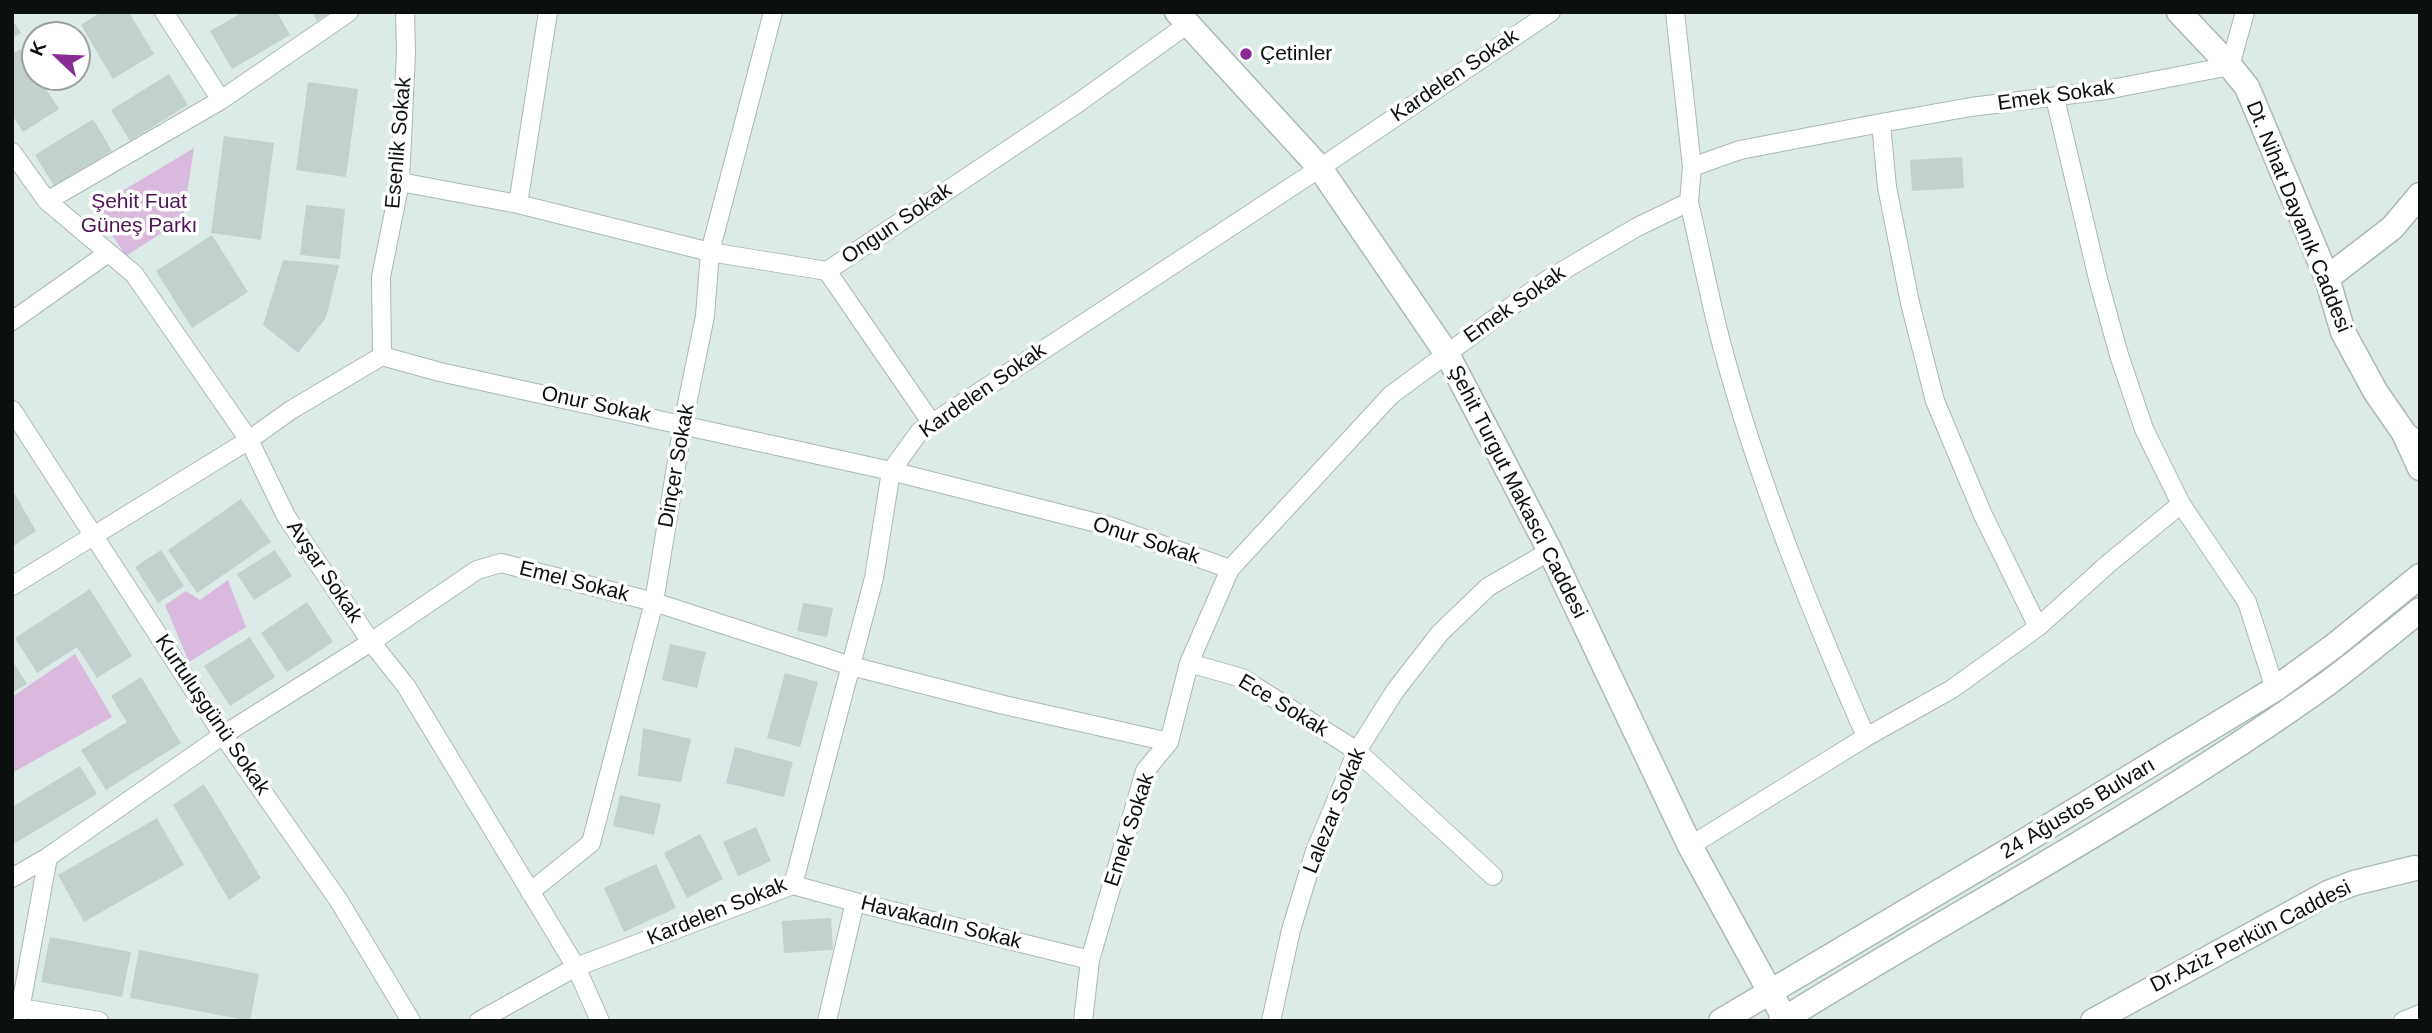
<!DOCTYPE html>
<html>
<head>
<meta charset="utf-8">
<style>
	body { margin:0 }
	#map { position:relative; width:2432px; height:1033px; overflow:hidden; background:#dcebe8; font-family:Helvetica,sans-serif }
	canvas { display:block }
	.frame { position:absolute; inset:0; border:14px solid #0b100f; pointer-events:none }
	.north { position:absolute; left:21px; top:21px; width:70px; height:70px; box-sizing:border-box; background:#fff; border:2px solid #9d9f9f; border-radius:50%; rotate:293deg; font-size:19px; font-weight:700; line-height:28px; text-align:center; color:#0b100f }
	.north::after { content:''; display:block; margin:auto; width:24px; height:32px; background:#892c96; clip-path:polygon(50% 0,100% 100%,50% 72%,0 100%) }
</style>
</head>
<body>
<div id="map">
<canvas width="2432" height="1033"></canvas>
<div class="frame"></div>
<div class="north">K</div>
</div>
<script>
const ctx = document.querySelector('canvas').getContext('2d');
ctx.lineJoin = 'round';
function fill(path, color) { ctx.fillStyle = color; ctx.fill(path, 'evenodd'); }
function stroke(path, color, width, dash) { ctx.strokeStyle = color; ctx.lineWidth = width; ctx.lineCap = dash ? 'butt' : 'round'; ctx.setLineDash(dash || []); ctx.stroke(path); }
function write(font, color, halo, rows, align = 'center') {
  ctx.font = font + ' Helvetica,sans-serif'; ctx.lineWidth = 7; ctx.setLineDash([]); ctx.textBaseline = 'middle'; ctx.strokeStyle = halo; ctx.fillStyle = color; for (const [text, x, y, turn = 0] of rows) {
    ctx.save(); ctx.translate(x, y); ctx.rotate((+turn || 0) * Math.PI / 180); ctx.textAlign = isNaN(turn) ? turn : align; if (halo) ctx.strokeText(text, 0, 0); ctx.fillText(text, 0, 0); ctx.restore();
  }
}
fill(new Path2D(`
	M 194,148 L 183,219 L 126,256 L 94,208 Z
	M 228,580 L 246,627 L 189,662 L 165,605 L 186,591 L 200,600 Z
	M 75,654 L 112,717 L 12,773 L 12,697 Z`), '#d9badd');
fill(new Path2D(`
	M 101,12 L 129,12 L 154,54 L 113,79 L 81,25 Z
	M 243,12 L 277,12 L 290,35 L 232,69 L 210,31 Z
	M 312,12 L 330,12 L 317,21 Z
	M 12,19 L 21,33 L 12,38 Z
	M 20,49 L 35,72 L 35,77 L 38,77 L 59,109 L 23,132 L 12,115 L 12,54 Z
	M 169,74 L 188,105 L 130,141 L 111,110 Z
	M 308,82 L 358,89 L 346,177 L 296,170 Z
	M 93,119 L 112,151 L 54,186 L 35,155 Z
	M 224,136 L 274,143 L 261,240 L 211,233 Z
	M 1962,157 L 1964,188 L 1912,191 L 1910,160 Z
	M 306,205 L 345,209 L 340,259 L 300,255 Z
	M 212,235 L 248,292 L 192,328 L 156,271 Z
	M 283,260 L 339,265 L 326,318 L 298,353 L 263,325 Z
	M 12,489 L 36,531 L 12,547 Z
	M 241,499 L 271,542 L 197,593 L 168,550 Z
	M 161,550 L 184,586 L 158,603 L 135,567 Z
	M 275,550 L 292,576 L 254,600 L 237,574 Z
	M 90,589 L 132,656 L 97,678 L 77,647 L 37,673 L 15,638 Z
	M 307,602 L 333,642 L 287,672 L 261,633 Z
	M 803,603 L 833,608 L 827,637 L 797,631 Z
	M 250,637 L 275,677 L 230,706 L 204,666 Z
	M 670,644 L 706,652 L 697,688 L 662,680 Z
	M 12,660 L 27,684 L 12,693 Z
	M 785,673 L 818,682 L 800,747 L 767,738 Z
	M 141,677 L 181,743 L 106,790 L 81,750 L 127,722 L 111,696 Z
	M 643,728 L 691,739 L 681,782 L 638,776 Z
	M 735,747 L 793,762 L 784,797 L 726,783 Z
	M 80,766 L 97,794 L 12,845 L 12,807 Z
	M 204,784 L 261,878 L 229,900 L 173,805 Z
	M 620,795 L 661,804 L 654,835 L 613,826 Z
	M 157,818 L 184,865 L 84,922 L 58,875 Z
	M 756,827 L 771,861 L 738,876 L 723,842 Z
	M 700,834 L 723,879 L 687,898 L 664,853 Z
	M 656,864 L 676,908 L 624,932 L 604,888 Z
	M 831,918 L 833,950 L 784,953 L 782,921 Z
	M 50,937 L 131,952 L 122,997 L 41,982 Z
	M 139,950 L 259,974 L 250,1021 L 130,998 Z`), '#c2d1ce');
const street = new Path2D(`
	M 164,12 L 221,100
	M 1675,12 L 1692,167
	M 2055,98 L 2098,279 L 2119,355 L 2144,429 L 2181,504 L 2247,602 L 2275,689
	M 1881,123 L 1887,187 L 1910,303 L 1935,401 L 1983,515 L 2038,627
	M 12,152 L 47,201 L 134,274 L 249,440 L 286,516 L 371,642 L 406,686 L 576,967 L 600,1021
	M 400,182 L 518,204 L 710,252 L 827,271 L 1078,103 L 1188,24
	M 47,201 L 221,100 L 349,12
	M 1689,202 C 1700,248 1709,296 1721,342 C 1757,478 1810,609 1866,737
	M 518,204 L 548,12
	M 827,271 L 931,422
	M 12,321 L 108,253
	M 382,356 L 381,277 L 400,182 L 406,53 L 405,12
	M 12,410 L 223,735 L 339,901 L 411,1021
	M 12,586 L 249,440 L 291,410 L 382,356 L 440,372 L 891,471 L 1109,526 L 1230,569
	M 1189,663 L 1242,678 L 1357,751 L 1493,876
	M 1690,846 L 1866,737 L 1952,689 L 2038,627 L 2108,564 L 2181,504
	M 12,878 L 48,857 L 223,735 L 371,642 L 477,570 L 501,563 L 654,602 L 851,666 L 1004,705 L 1169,742
	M 793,885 L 855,902 L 1090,960
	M 530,892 L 591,843 L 654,602 L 683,424 L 705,316 L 710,252 L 773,12
	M 20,1008 L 99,1021
	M 18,1021 L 48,857
	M 479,1021 L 576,967 L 793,885 L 874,578 L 891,471 L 920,431 L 1320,168 L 1551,12
	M 827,1021 L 855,902
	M 1083,1021 L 1090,960 L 1145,771 L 1169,742 L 1189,663 L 1230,569 L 1391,395 L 1547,280 L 1637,227 L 1689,202 L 1692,167 L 1740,150 L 1881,123 L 1971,107 L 2106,90 L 2230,66 L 2245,12
	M 1271,1021 L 1291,930 L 1315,851 L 1357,751 L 1395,691 L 1440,633 L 1488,587 L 1550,551
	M 2403,1021 L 2420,1014`);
const secondary = new Path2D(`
	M 1177,12 L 1320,168 L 1447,354 L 1550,551 L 1690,846 L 1785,1019
	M 2179,12 L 2230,66 L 2247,87 L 2327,278 L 2343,332 L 2375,391 L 2404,433
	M 2327,278 L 2392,228 L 2420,195
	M 2420,448 L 2404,433 L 2420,468
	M 1721,1021 L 2018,845 L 2275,689 L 2334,646 L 2420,576
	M 1781,1021 C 1963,908 2154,808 2328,683 C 2359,660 2389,635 2420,610
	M 2093,1021 L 2328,893 L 2354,883 L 2415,868`);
stroke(street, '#aab8b6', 20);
stroke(secondary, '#aab8b6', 27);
stroke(street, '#fff', 18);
stroke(secondary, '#fff', 24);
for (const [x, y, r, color] of [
	[1246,54,7,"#892c96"]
]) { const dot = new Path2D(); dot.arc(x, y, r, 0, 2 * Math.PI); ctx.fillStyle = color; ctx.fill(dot); stroke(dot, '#fff', 2.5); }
write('21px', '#0b100f', '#fff', [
	["Çetinler",1260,54]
], 'left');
write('21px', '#0b100f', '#fff', [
	["Kardelen Sokak",1455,76,-34],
	["Emek Sokak",2056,96,-8],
	["Esenlik Sokak",399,143,-85],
	["Dt. Nihat Dayanık Caddesi",2298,217,68],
	["Ongun Sokak",897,224,-34],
	["Emek Sokak",1515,305,-35],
	["Kardelen Sokak",983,391,-35],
	["Onur Sokak",596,405,12],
	["Dinçer Sokak",677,466,-80],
	["Şehit Turgut Makascı Caddesi",1517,492,63],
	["Onur Sokak",1146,541,18],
	["Avşar Sokak",324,572,56],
	["Emel Sokak",574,582,14],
	["Ece Sokak",1283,706,31],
	["Kurtuluşgünü Sokak",212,715,56],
	["24 Ağustos Bulvarı",2078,809,-31],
	["Lalezar Sokak",1335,811,-68],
	["Emek Sokak",1130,830,-72],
	["Kardelen Sokak",717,912,-22],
	["Havakadın Sokak",941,923,14],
	["Dr.Aziz Perkün Caddesi",2251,937,-27]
]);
write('21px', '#511459', '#fff', [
	["Şehit Fuat",139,202],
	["Güneş Parkı",139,226]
]);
</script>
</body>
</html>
